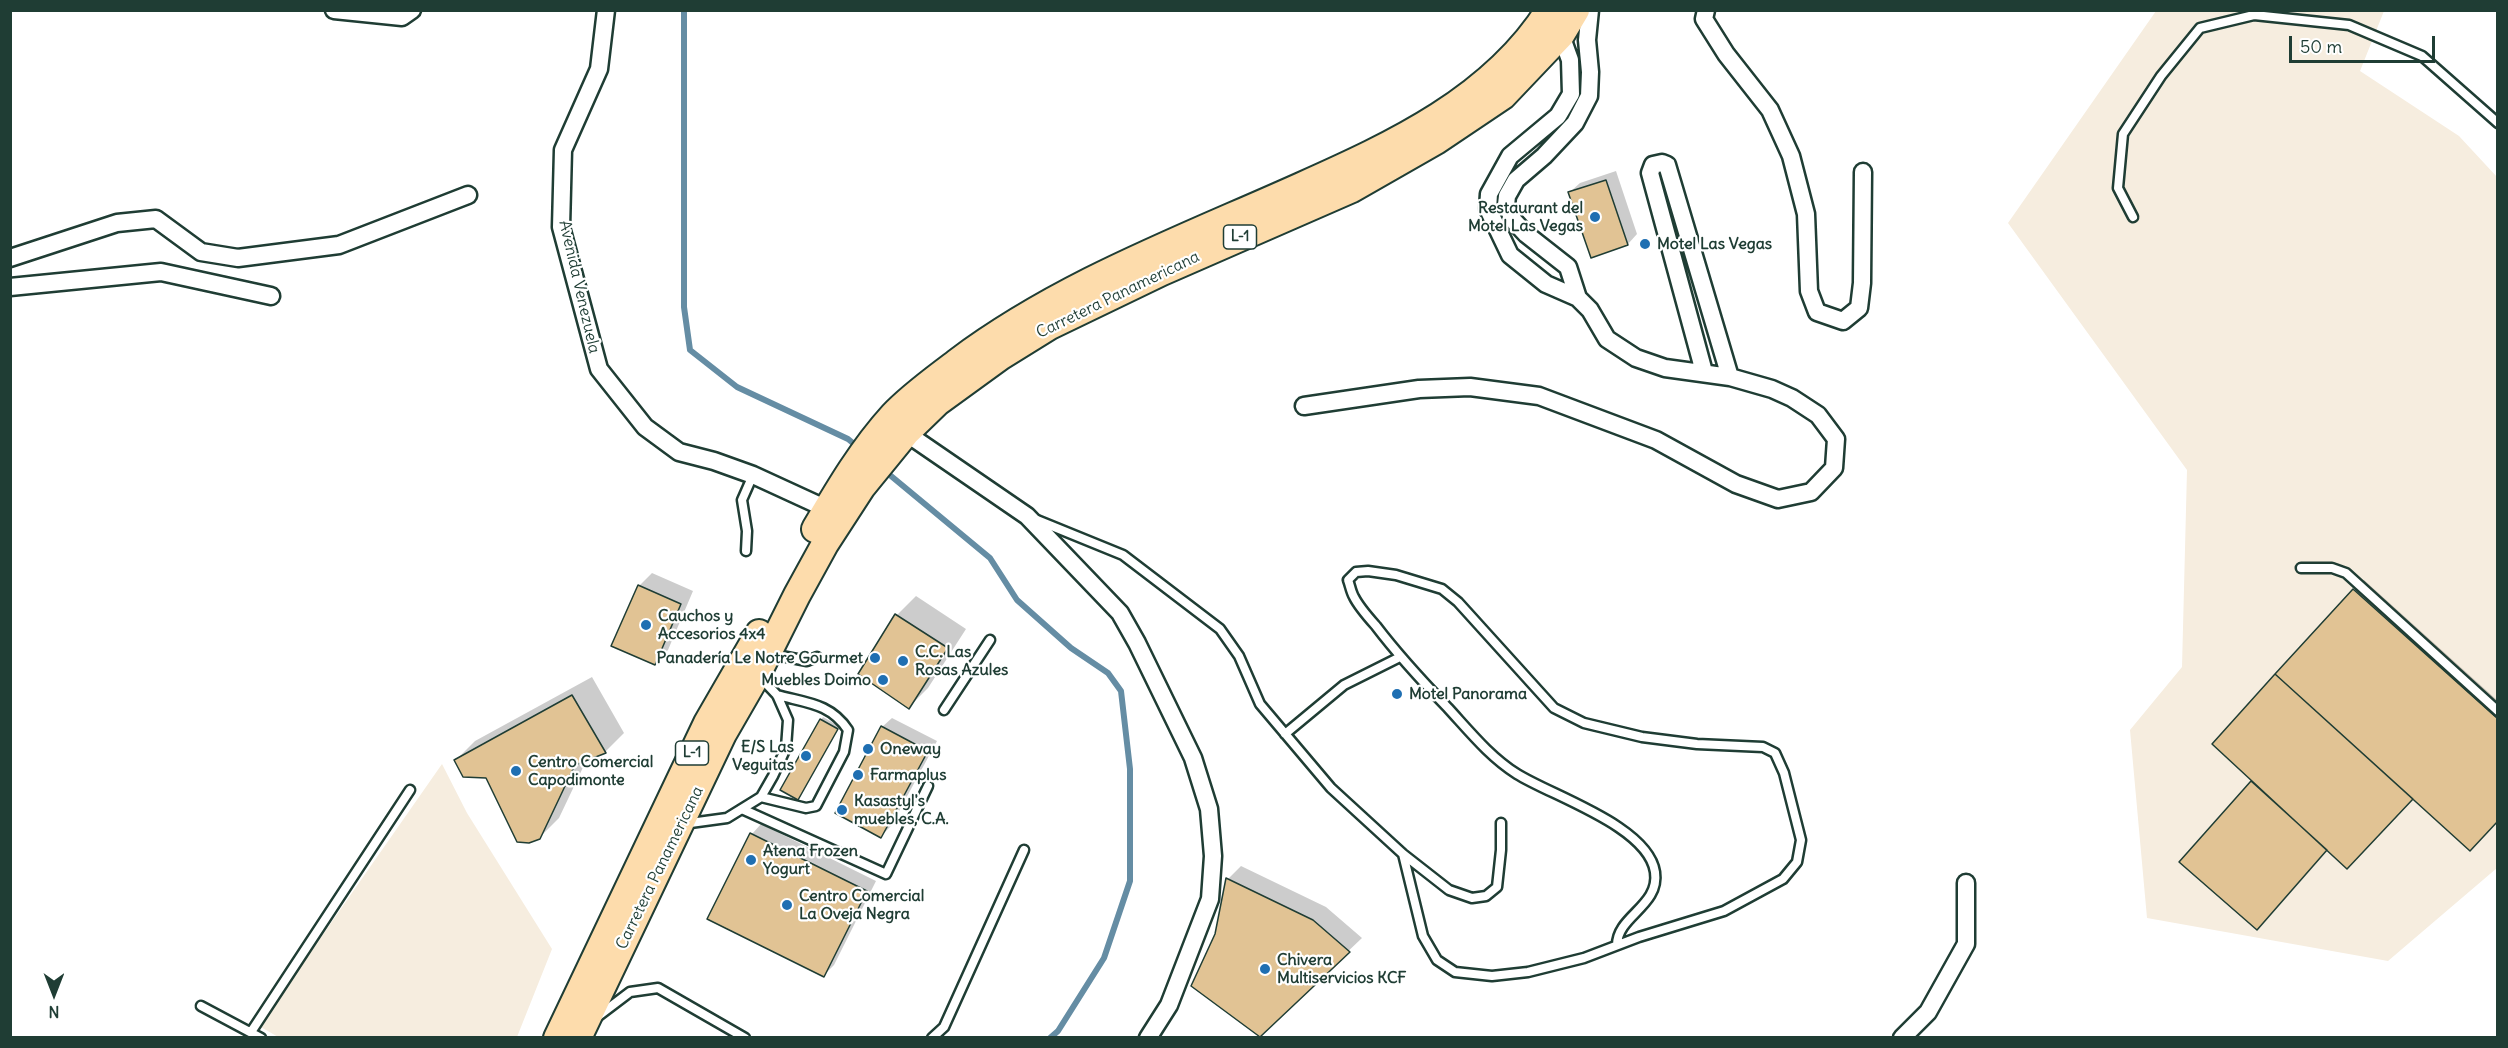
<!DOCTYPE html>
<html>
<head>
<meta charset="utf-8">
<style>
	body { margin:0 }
	#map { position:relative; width:2508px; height:1048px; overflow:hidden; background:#fff; font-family:Delius,sans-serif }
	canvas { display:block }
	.frame { position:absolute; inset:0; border:12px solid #1f3d34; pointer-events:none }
	.north { position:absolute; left:24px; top:964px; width:60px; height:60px; -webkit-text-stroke:4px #fff; paint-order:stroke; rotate:180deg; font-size:16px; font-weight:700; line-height:24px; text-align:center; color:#1f3d34 }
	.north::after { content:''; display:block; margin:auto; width:21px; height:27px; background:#1f3d34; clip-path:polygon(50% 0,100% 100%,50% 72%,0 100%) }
	.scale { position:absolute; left:2289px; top:36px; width:146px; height:27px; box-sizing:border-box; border:3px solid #1f3d34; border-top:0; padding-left:8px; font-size:18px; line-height:21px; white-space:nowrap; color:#1f3d34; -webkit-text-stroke:4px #fff; paint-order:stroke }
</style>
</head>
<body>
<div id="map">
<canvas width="2508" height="1048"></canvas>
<div class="frame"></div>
<div class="north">N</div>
<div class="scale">50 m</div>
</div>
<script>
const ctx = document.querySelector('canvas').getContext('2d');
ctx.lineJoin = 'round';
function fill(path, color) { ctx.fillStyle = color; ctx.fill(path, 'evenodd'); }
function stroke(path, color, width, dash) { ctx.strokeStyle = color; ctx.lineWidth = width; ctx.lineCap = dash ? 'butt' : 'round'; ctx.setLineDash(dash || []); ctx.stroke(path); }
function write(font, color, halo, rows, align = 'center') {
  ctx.font = font + ' Delius,sans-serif'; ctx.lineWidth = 4.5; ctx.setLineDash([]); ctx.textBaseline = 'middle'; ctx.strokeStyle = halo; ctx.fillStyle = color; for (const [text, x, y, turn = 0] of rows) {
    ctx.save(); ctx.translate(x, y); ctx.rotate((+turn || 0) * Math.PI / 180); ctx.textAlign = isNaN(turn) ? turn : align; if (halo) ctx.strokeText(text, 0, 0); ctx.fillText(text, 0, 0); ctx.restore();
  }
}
fill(new Path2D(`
	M 2156,11 L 2384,11 L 2360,71 L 2459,136 L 2497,177 L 2497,868 L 2388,961 L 2147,918 L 2130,730 L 2182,667 L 2187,470 L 2008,223 Z
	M 442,764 L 467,813 L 552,949 L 517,1037 L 280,1038 L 259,1026 Z`), '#f6eddf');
fill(new Path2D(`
	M 1616,171 L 1637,234 L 1628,244 L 1570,192 L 1580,183 Z
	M 652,573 L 693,591 L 668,650 L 655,663 L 639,586 Z
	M 2364,580 L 2498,701 L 2498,820 L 2413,797 L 2328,849 L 2181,862 L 2253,781 L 2214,744 Z
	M 916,596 L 966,629 L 928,688 L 909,707 L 897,615 Z
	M 592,677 L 624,733 L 605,752 L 587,759 L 559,818 L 539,838 L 487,777 L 456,760 L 475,741 Z
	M 823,717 L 839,726 L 800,795 L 821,720 Z
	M 892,718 L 937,741 L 891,826 L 881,836 L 882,727 Z
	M 761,824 L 876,881 L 834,965 L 824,975 L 752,834 Z
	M 1241,866 L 1326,907 L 1362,938 L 1260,1035 L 1217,934 L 1228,879 Z`), '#0003');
stroke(new Path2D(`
	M 684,10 L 684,307 L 690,350 L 737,387 L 848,439 L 859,448
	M 885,471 L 990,558 L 1017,600 L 1071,648 L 1108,673 L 1121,691 L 1130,769 L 1130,881 L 1104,958 L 1058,1031 L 1050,1038`), '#658da4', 6);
const building = new Path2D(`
	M 1606,180 L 1628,245 L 1591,258 L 1568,192 Z
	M 638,585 L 681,604 L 655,665 L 611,646 Z
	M 2353,589 L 2498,719 L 2498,821 L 2470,851 L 2275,674 Z
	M 895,614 L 948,648 L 909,709 L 858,674 Z
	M 2275,674 L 2413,799 L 2347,869 L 2212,744 Z
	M 572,695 L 606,753 L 575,765 L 540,839 L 529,843 L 517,842 L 486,778 L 463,777 L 454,760 Z
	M 820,719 L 838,729 L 798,800 L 780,790 Z
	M 881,726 L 928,751 L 881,838 L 835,813 Z
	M 2251,781 L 2327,850 L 2257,930 L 2179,862 Z
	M 750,833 L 867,891 L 824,977 L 707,919 Z
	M 1226,878 L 1313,920 L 1350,952 L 1260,1037 L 1191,986 L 1215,934 Z`);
fill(building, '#e1c394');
stroke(building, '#1f3d34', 1.5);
const lane = new Path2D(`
	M 2133,217 L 2118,188 L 2123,134 L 2161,76 L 2200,28 L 2254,15 L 2349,25 L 2422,56 L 2498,123
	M 1037,520 L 1123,555 L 1220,629 L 1239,656 L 1260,704 L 1331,788 L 1403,854 L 1449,890 L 1472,898 L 1486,896 L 1497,887 L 1501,850 L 1501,823
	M 746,551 L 747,531 L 742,500 L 753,475
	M 2301,568 L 2332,568 L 2346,573 L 2498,711
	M 771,654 L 807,661 L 817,657
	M 944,710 L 990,640
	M 1285,734 L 1344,685 L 1400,657
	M 761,797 L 806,808 L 816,806 L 844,752 L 848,730 C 830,703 806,703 777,695
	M 742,809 L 886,874 L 928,786
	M 683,824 L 727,818 L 761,797 L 773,776 L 786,748 L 788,720 L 777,695 L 759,676
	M 1403,854 L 1423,936 L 1437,960 L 1455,972 L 1492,976 L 1528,972 L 1584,958 L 1639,937 L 1724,911 L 1783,879 L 1797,862 L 1801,840 L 1784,773 L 1775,753 L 1763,747 L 1697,744 L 1642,737 L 1584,723 L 1554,708 L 1458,602 L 1442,589 L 1396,575 L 1368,571 L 1356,572 L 1348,580 C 1350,585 1351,592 1354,597 C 1359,607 1368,617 1376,626 C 1398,655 1423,682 1448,708 C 1470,732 1490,757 1517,774 C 1552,796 1648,826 1655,872 C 1660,906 1617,916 1617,945
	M 201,1006 L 261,1038
	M 597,1017 L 630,992 L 658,988 L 745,1038
	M 251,1032 L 410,790
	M 932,1038 L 944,1027 L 1024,850`);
const street = new Path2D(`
	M 334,10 L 402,17 L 412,10
	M 606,10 L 599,69 L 563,150 L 561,227 L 599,369 L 645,427 L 679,452 L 714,461 L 753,475 L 827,509
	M 1706,10 L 1704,19 L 1726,54 L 1770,110 L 1791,156 L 1806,214 L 1809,291 L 1817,312 L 1843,321 L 1859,308 L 1862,283 L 1863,172
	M 1561,35 L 1570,60 L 1571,94 L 1558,116 L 1510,156 L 1489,194 L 1488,209 L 1510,255 L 1546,284 L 1578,298
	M 10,258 L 117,223 L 156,219 L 201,252 L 238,258 L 339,245 L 468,195
	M 10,287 L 161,272 L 271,296
	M 1704,372 L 1650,173 L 1653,165 L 1662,163 L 1667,165 L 1730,377
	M 1304,406 L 1419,389 L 1470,387 L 1539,396 L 1656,440 L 1736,484 L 1778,499 L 1811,492 L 1834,468 L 1836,439 L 1818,415 L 1792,398 L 1772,389 L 1730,377 L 1665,368 L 1636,358 L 1607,339 L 1590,310 L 1578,298 L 1568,267 L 1526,234 L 1514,221 L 1506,205 L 1507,196 L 1516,180 L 1544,156 L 1575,123 L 1589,96 L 1590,72 L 1587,40 L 1590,10
	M 906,433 L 1027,516 L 1120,613 L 1137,643 L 1193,758 L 1209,809 L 1213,856 L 1210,899 L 1169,1005 L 1148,1038
	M 1902,1038 L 1928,1012 L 1966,944 L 1966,883`);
const primary = new Path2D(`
	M 815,529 C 838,490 862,449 893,415 C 912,395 935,379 957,362 C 1061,284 1183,239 1301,186 C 1393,145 1493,99 1549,10
	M 557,1038 L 707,723 L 759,633
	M 578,1038 L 723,734 L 757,675 L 797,595 L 825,544 L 862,487 L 906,433 L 938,402 L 1000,357 L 1050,326 L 1162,272 L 1352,189 L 1436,141 L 1503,96 L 1561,35 L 1576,10`);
stroke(lane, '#1f3d34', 13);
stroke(street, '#1f3d34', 21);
stroke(primary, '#1f3d34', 30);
stroke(lane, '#fff', 8);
stroke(street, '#fff', 16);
stroke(primary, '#fddcac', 26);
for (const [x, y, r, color] of [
	[1595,217,6,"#1f6fb2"],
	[1645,244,6,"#1f6fb2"],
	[646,625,6,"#1f6fb2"],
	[875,658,6,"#1f6fb2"],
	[903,661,6,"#1f6fb2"],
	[883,680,6,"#1f6fb2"],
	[1397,694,6,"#1f6fb2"],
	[868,749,6,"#1f6fb2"],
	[806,756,6,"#1f6fb2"],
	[516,771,6,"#1f6fb2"],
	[858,775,6,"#1f6fb2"],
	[842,810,6,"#1f6fb2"],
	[751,860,6,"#1f6fb2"],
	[787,905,6,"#1f6fb2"],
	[1265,969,6,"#1f6fb2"]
]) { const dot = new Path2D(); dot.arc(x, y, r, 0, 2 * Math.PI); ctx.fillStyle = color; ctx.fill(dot); stroke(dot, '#fff', 2); }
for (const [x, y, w] of [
	[1240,237,33],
	[692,753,33]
]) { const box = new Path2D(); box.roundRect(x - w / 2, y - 12, w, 24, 4.5); ctx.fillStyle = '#fff'; ctx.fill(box); stroke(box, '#1f3d34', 1.5); }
write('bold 15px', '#1f3d34', null, [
	["L-1",1240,237],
	["L-1",692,753]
]);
write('bold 16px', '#1f3d34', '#fff', [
	["Restaurant del",1583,208,"right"],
	["Motel Las Vegas",1583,226,"right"],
	["Motel Las Vegas",1657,244],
	["Cauchos y",658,616],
	["Accesorios 4x4",658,634],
	["C.C. Las",915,652],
	["Rosas Azules",915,670],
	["Panadería Le Notre Gourmet",863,658,"right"],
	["Muebles Doimo",871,680,"right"],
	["Motel Panorama",1409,694],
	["E/S Las",794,747,"right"],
	["Veguitas",794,765,"right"],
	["Oneway",880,749],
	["Centro Comercial",528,762],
	["Capodimonte",528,780],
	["Farmaplus",870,775],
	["Kasastyl's",854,801],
	["muebles, C.A.",854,819],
	["Atena Frozen",763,851],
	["Yogurt",763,869],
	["Centro Comercial",799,896],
	["La Oveja Negra",799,914],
	["Chivera",1277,960],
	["Multiservicios KCF",1277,978]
], 'left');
write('16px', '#1f3d34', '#fff', [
	["Avenida Venezuela",579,287,77],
	["Carretera Panamericana",1118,295,-26],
	["Carretera Panamericana",660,868,-64]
]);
</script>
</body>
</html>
